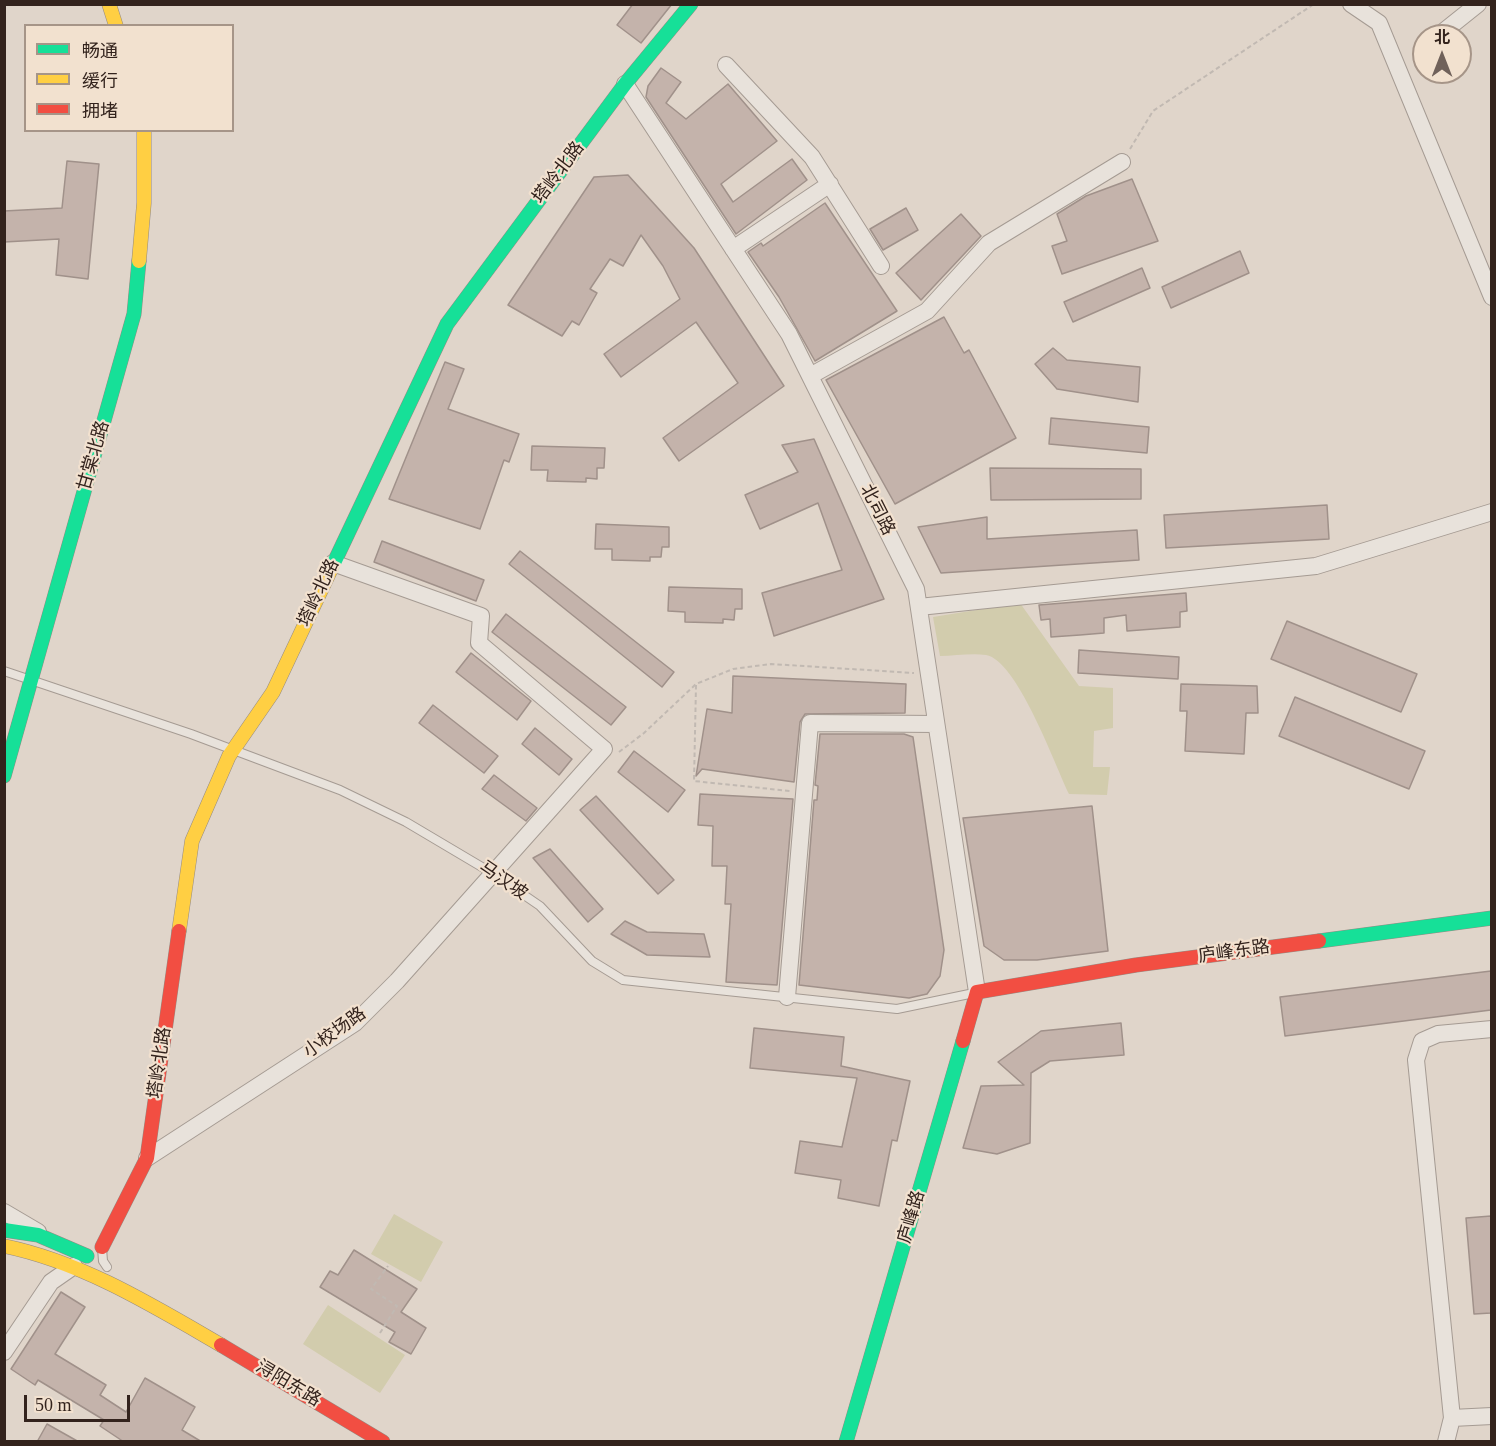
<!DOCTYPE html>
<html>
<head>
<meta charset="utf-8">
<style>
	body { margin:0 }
	#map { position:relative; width:1496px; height:1446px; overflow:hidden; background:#e0d5ca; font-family:"Times New Roman","Noto Sans SC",serif }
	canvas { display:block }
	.frame { position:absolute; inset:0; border:6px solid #33231d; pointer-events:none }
	.legend { position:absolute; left:24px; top:24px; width:210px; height:108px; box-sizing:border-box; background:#f2e1cf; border:2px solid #a69588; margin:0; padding:8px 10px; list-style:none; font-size:18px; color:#33231d }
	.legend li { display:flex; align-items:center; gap:12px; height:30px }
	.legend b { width:30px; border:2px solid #a69588 }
	.north { position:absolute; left:1412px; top:24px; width:60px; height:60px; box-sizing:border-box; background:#f2e1cf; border:2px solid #a69588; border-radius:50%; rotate:0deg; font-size:16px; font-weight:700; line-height:24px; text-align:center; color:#33231d }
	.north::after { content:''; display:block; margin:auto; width:21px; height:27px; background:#70615a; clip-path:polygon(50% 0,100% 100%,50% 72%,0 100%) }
	.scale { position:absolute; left:24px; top:1395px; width:106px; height:27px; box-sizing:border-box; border:3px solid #33231d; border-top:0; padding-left:8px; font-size:18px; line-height:21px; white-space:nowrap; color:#33231d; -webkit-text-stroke:4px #f2e1cf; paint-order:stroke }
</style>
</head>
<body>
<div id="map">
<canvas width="1496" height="1446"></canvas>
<div class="frame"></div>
<ul class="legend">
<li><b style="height:8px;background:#16e098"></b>畅通</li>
<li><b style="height:8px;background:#ffcf43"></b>缓行</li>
<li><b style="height:8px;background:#f24e42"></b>拥堵</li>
</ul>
<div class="north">北</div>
<div class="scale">50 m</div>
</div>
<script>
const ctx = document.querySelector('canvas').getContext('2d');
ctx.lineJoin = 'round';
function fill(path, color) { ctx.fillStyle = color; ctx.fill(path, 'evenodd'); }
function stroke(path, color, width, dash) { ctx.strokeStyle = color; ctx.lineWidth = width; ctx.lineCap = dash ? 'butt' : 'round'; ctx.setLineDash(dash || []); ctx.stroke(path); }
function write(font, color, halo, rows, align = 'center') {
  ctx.font = font + ' "Times New Roman","Noto Sans SC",serif'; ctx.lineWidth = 4.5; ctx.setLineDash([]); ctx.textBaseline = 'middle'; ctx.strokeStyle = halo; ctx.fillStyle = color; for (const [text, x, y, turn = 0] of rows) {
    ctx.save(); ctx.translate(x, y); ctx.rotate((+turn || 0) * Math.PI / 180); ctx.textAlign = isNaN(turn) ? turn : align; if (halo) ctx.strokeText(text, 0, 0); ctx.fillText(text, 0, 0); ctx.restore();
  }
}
fill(new Path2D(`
	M 1020,603 L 1079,686 L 1113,688 L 1113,728 L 1094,731 L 1093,767 L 1110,767 L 1107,795 L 1069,794 C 1055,765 1017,660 986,655 C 971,653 954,656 940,656 L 933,617 Z
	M 394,1214 L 443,1242 L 421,1282 L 371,1254 Z
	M 328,1305 L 405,1355 L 380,1393 L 303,1344 Z`), '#d2ccad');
const building = new Path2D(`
	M 633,4 L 672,4 L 641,43 L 617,25 Z
	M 661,68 L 681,82 L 666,103 L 686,119 L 728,84 L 777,141 L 721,184 L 733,202 L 792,159 L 807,180 L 736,234 L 646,97 L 648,86 Z
	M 67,161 L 99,164 L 88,279 L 56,275 L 59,239 L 4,242 L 4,211 L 62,208 Z
	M 628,175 L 694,248 L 784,386 L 679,461 L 663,438 L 738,383 L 696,322 L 621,377 L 604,354 L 680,299 L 663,266 L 641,235 L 623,266 L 610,259 L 590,289 L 597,293 L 579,325 L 572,321 L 562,336 L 508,305 L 594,177 Z
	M 1132,179 L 1158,241 L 1062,274 L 1052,246 L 1067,241 L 1057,214 L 1086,196 Z
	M 825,203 L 897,311 L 815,361 L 779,297 L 748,252 L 761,243 L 763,246 Z
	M 906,208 L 918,230 L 883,250 L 870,229 Z
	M 961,214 L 981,236 L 921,300 L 896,273 Z
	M 1240,251 L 1249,273 L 1171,308 L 1162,287 Z
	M 1142,268 L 1150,288 L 1073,322 L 1064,302 Z
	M 944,317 L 964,353 L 969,350 L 1016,438 L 895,504 L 826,380 Z
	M 1053,348 L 1067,360 L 1140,367 L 1138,402 L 1057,389 L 1035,364 Z
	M 445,362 L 464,369 L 448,409 L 519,434 L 509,462 L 504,460 L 480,529 L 389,499 Z
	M 1051,418 L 1149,427 L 1147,453 L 1049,444 Z
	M 814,439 L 884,599 L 774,636 L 762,593 L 842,570 L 818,503 L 760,529 L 745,495 L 798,472 L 782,445 Z
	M 532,446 L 605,448 L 604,468 L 597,468 L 597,479 L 586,478 L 586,482 L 547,481 L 548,470 L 531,470 Z
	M 990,468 L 1141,469 L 1141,499 L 991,500 Z
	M 1327,505 L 1329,539 L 1166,548 L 1164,515 Z
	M 987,517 L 987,539 L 1137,530 L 1139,560 L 941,573 L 918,527 Z
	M 596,524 L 669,527 L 669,547 L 662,547 L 661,557 L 650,557 L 650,561 L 612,560 L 612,549 L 595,549 Z
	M 382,541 L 484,580 L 476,601 L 374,562 Z
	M 520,551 L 674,672 L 662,687 L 509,564 Z
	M 669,587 L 742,589 L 742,609 L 735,609 L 734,620 L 723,619 L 723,623 L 685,622 L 685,612 L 668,611 Z
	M 1186,593 L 1187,611 L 1180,612 L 1180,627 L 1127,631 L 1126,615 L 1104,618 L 1104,633 L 1080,635 L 1051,637 L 1050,619 L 1041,620 L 1039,605 Z
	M 506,614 L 626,707 L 611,725 L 492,632 Z
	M 1287,621 L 1417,674 L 1401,712 L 1271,659 Z
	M 1079,650 L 1179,657 L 1178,679 L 1078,673 Z
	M 471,653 L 531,701 L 517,720 L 456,672 Z
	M 733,676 L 906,684 L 905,713 L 805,714 L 800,722 L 794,782 L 702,769 L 696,776 L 707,709 L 732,713 Z
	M 1181,684 L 1257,686 L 1258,713 L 1246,713 L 1244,754 L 1185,751 L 1187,711 L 1180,711 Z
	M 1295,697 L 1425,751 L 1409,789 L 1279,736 Z
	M 433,705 L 498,756 L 484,773 L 419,723 Z
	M 535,728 L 572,759 L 559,775 L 522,744 Z
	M 820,734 L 904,734 L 913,737 L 944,950 L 940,976 L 927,994 L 909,998 L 799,985 L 814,800 L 817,800 L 818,786 L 815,785 Z
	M 634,751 L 685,790 L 668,812 L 618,772 Z
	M 494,775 L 537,808 L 526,821 L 482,789 Z
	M 700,794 L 793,799 L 777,985 L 726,982 L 731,904 L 725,904 L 727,866 L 712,866 L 713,826 L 698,825 Z
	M 596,796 L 674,880 L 658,894 L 580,810 Z
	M 1092,806 L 1108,951 L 1037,960 L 1004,960 L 984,946 L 963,818 Z
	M 550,849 L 603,909 L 588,922 L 533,858 Z
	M 625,921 L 647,932 L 704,934 L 710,957 L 647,955 L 611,934 Z
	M 1491,971 L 1491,1010 L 1285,1036 L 1280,997 Z
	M 1121,1023 L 1124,1055 L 1050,1061 L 1031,1073 L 1030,1143 L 997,1154 L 963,1148 L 981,1086 L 1024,1085 L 998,1062 L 1041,1031 Z
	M 754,1028 L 844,1037 L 841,1066 L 910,1081 L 897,1141 L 892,1140 L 879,1206 L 838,1198 L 841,1180 L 795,1173 L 800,1141 L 842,1147 L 857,1078 L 750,1068 Z
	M 1491,1216 L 1491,1313 L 1474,1314 L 1466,1218 Z
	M 354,1250 L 417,1289 L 401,1312 L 426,1328 L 411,1354 L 389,1342 L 395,1332 L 320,1287 L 330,1271 L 338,1275 Z
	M 61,1292 L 85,1307 L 55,1354 L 106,1385 L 100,1395 L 126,1412 L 145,1378 L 195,1407 L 182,1430 L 202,1442 L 124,1442 L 100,1426 L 104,1420 L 38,1380 L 35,1385 L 11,1369 Z
	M 47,1424 L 79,1442 L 37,1442 Z`);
fill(building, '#c4b3ab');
stroke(building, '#a0918a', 1.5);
const lane = new Path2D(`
	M 4,671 L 191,734 L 340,790 L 406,822 L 492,873 L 540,906 L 592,961 L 623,980 L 897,1009 L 974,993
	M 102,1248 L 103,1261 L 107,1267`);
const street = new Path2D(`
	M 1351,4 L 1379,23 L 1492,297
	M 1438,36 L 1478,4
	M 726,65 L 812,157 L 881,266
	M 625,84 L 789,334 L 916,589 L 977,992
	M 733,249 L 830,184
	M 810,376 L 927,311 L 989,243 L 1122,162
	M 919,607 L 1316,566 L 1492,512
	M 787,997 L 810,723 L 936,724
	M 147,1158 L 355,1023 L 397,981 L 604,749 L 479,643 L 481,616 L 333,563
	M 4,1212 L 38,1232
	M 4,1352 L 51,1282 L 74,1266
	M 1452,1418 L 1492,1416
	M 1446,1442 L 1452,1418 L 1416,1060 L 1422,1041 L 1438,1034 L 1492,1029`);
const fast = new Path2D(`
	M 332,567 L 447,324 L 625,84 L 691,4
	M 4,776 L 134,314 L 139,261
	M 1319,941 L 1492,918
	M 4,1230 L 38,1235 L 87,1256
	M 846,1442 L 963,1041`);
const slow = new Path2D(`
	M 109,4 L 116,26
	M 139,261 L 144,203 L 144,130
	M 179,931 L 192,841 L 229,756 L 273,692 L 332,567
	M 4,1246 C 82,1262 152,1305 221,1345`);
const jam = new Path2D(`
	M 963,1041 L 977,992 L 1136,965 L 1319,941
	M 102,1247 L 147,1158 L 179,931
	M 221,1345 L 383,1442`);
stroke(lane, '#a59b93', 10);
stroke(street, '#a59b93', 18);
stroke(fast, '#958b83', 15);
stroke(slow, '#958b83', 15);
stroke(jam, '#958b83', 15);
stroke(new Path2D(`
	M 1130,149 L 1153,111 L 1314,4
	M 696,685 L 694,781 L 790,791
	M 619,752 L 644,733 L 696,684 L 733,669 L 771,664 L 914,673
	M 380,1333 L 397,1306 L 371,1289 L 388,1266`), '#c1b9b2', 2, [4.5, 3]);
stroke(lane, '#e8e2db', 8);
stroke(street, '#e8e2db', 16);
stroke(fast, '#16e098', 14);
stroke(slow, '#ffcf43', 14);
stroke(jam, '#f24e42', 14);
write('18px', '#33231d', '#f2e1cf', [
	["塔岭北路",559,173,-53],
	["甘棠北路",94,456,-74],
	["北司路",877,510,63],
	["塔岭北路",319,593,-65],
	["马汉坡",503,881,34],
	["庐峰东路",1234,952,-8],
	["小校场路",335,1033,-36],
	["塔岭北路",160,1063,-82],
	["庐峰路",912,1217,-74],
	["浔阳东路",288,1384,31]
]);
</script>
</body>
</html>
